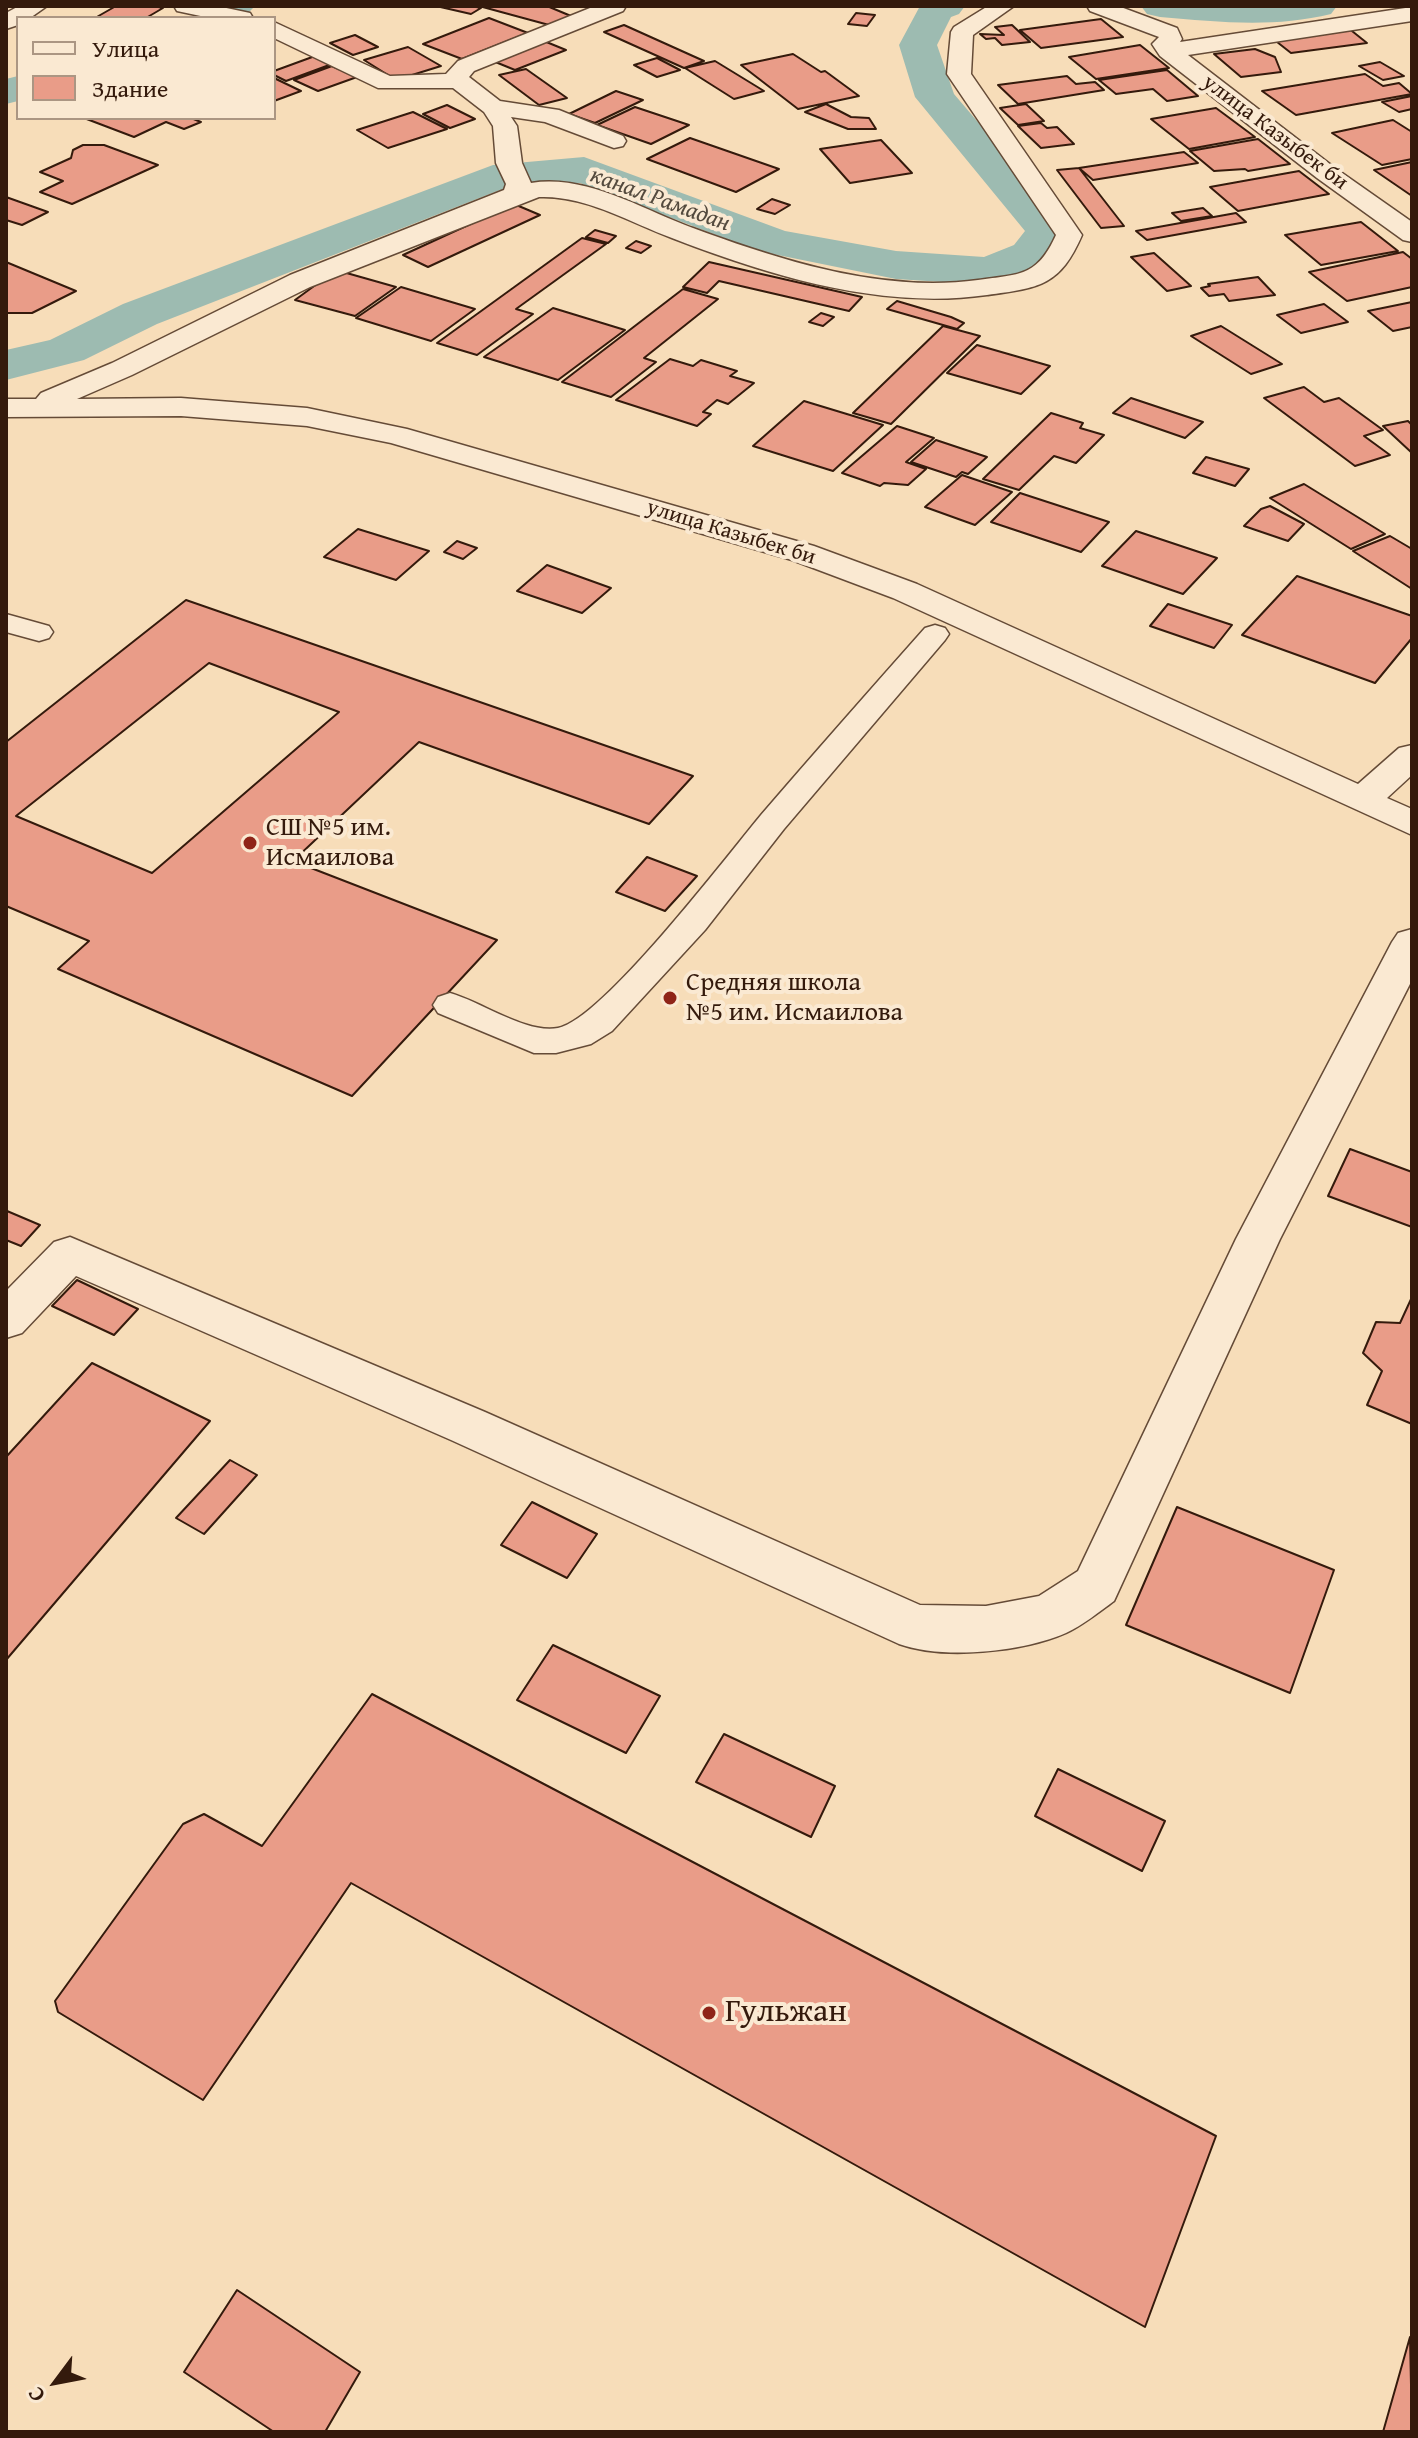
<!DOCTYPE html>
<html>
<head>
<meta charset="utf-8">
<style>
	body { margin:0 }
	#map { position:relative; width:1418px; height:2438px; overflow:hidden; background:#f7ddb9; font-family:"Gentium Book Plus",serif }
	canvas { display:block }
	.frame { position:absolute; inset:0; border:8px solid #341a0c; pointer-events:none }
	.legend { position:absolute; left:16px; top:16px; width:260px; height:104px; box-sizing:border-box; background:#fae9d2; border:2px solid #ab9683; margin:0; padding:10px 14px; list-style:none; font-size:24px; color:#341a0c }
	.legend li { display:flex; align-items:center; gap:16px; height:40px }
	.legend b { width:40px; border:2px solid #ab9683 }
	.north { position:absolute; left:16px; top:2342px; width:80px; height:80px; -webkit-text-stroke:6px #fae9d2; paint-order:stroke; rotate:238deg; font-size:22px; font-weight:700; line-height:32px; text-align:center; color:#341a0c }
	.north::after { content:''; display:block; margin:auto; width:28px; height:36px; background:#341a0c; clip-path:polygon(50% 0,100% 100%,50% 72%,0 100%) }
</style>
</head>
<body>
<div id="map">
<canvas width="1418" height="2438"></canvas>
<div class="frame"></div>
<ul class="legend">
<li><b style="height:10px;background:#fae9d2"></b>Улица</li>
<li><b style="height:22px;background:#e99c88"></b>Здание</li>
</ul>
<div class="north">С</div>
</div>
<script>
const ctx = document.querySelector('canvas').getContext('2d');
ctx.lineJoin = 'round';
function fill(path, color) { ctx.fillStyle = color; ctx.fill(path, 'evenodd'); }
function stroke(path, color, width, dash) { ctx.strokeStyle = color; ctx.lineWidth = width; ctx.lineCap = dash ? 'butt' : 'round'; ctx.setLineDash(dash || []); ctx.stroke(path); }
function write(font, color, halo, rows, align = 'center') {
  ctx.font = font + ' "Gentium Book Plus",serif'; ctx.lineWidth = 8; ctx.setLineDash([]); ctx.textBaseline = 'middle'; ctx.strokeStyle = halo; ctx.fillStyle = color; for (const [text, x, y, turn = 0] of rows) {
    ctx.save(); ctx.translate(x, y); ctx.rotate((+turn || 0) * Math.PI / 180); ctx.textAlign = isNaN(turn) ? turn : align; if (halo) ctx.strokeText(text, 0, 0); ctx.fillText(text, 0, 0); ctx.restore();
  }
}
fill(new Path2D(`
	M 210,6 L 255,6 L 243,18 L 198,18 Z
	M 920,6 L 965,6 L 959,14 L 951,17 L 937,45 L 954,94 L 1070,230 L 1046,265 L 1005,281 L 989,285 L 896,279 L 758,251 L 580,183 L 500,190 L 157,324 L 84,360 L 6,380 L 6,350 L 50,340 L 123,304 L 493,165 L 584,157 L 785,231 L 896,251 L 984,257 L 1014,245 L 1025,231 L 915,97 L 899,45 Z
	M 1141,6 L 1337,6 L 1331,14 C 1274,28 1218,22 1160,17 L 1147,14 Z
	M 18,76 L 18,101 L 6,104 L 6,79 Z`), '#9dbbb1');
const building = new Path2D(`
	M 116,6 L 154,6 L 163,8 L 146,18 L 95,18 Z
	M 436,6 L 472,6 L 481,8 L 471,14 Z
	M 479,6 L 547,6 L 571,16 L 549,25 Z
	M 856,13 L 875,15 L 867,26 L 848,24 Z
	M 489,18 L 528,33 L 462,59 L 423,44 Z
	M 1101,19 L 1123,37 L 1041,48 L 1020,30 Z
	M 624,25 L 704,61 L 684,68 L 604,32 Z
	M 1012,25 L 1030,42 L 1002,45 L 995,38 L 986,39 L 980,34 L 1004,35 L 995,27 Z
	M 1347,27 L 1367,43 L 1291,53 L 1272,38 Z
	M 355,35 L 378,47 L 353,55 L 330,43 Z
	M 544,41 L 566,50 L 515,70 L 493,61 Z
	M 1140,45 L 1169,68 L 1096,79 L 1069,57 Z
	M 408,47 L 441,66 L 396,80 L 364,60 Z
	M 1255,49 L 1275,57 L 1281,72 L 1241,77 L 1214,54 Z
	M 793,54 L 821,72 L 825,71 L 859,96 L 798,109 L 741,65 Z
	M 315,56 L 332,64 L 286,81 L 274,75 L 274,71 Z
	M 657,58 L 680,70 L 657,77 L 634,65 Z
	M 715,61 L 764,91 L 734,99 L 685,68 Z
	M 1380,62 L 1404,76 L 1383,80 L 1359,66 Z
	M 332,66 L 357,77 L 318,91 L 294,80 Z
	M 526,69 L 567,98 L 539,105 L 499,75 Z
	M 1167,70 L 1198,96 L 1167,101 L 1153,89 L 1116,94 L 1099,80 Z
	M 1365,74 L 1383,86 L 1399,83 L 1412,94 L 1296,115 L 1262,91 Z
	M 1067,76 L 1076,84 L 1095,82 L 1104,90 L 1018,104 L 998,85 Z
	M 274,78 L 301,91 L 274,101 Z
	M 616,91 L 643,100 L 595,123 L 569,114 Z
	M 1412,96 L 1412,109 L 1399,112 L 1382,102 Z
	M 826,104 L 851,117 L 869,118 L 876,129 L 848,129 L 805,112 Z
	M 1026,104 L 1044,121 L 1018,125 L 1000,108 Z
	M 447,105 L 475,119 L 450,128 L 423,114 Z
	M 635,107 L 689,125 L 651,144 L 597,125 Z
	M 1216,108 L 1255,137 L 1189,149 L 1151,119 Z
	M 413,112 L 447,129 L 388,148 L 357,130 Z
	M 84,118 L 191,118 L 201,122 L 184,129 L 166,122 L 134,137 Z
	M 1393,120 L 1412,132 L 1412,159 L 1382,165 L 1332,133 Z
	M 1041,123 L 1047,128 L 1057,127 L 1074,144 L 1041,148 L 1018,126 Z
	M 690,138 L 779,169 L 736,192 L 647,159 Z
	M 1258,139 L 1290,164 L 1248,171 L 1245,169 L 1214,171 L 1190,151 Z
	M 881,140 L 912,173 L 850,183 L 820,149 Z
	M 83,145 L 104,145 L 158,165 L 72,204 L 40,192 L 63,181 L 40,172 L 71,158 L 73,150 Z
	M 1184,152 L 1198,163 L 1093,180 L 1079,168 Z
	M 1412,162 L 1412,196 L 1374,170 Z
	M 1079,168 L 1124,226 L 1101,228 L 1057,170 Z
	M 1299,171 L 1329,194 L 1238,211 L 1210,187 Z
	M 6,197 L 48,212 L 22,225 L 6,220 Z
	M 772,199 L 790,205 L 775,214 L 757,209 Z
	M 514,204 L 540,215 L 428,267 L 403,255 Z
	M 1203,208 L 1212,216 L 1181,221 L 1172,213 Z
	M 1236,213 L 1246,222 L 1147,240 L 1136,231 Z
	M 1361,222 L 1398,251 L 1321,265 L 1285,235 Z
	M 595,230 L 616,236 L 608,243 L 586,237 Z
	M 582,238 L 606,244 L 516,309 L 533,314 L 477,355 L 437,343 Z
	M 636,241 L 651,246 L 641,253 L 626,248 Z
	M 1403,252 L 1412,259 L 1412,287 L 1347,301 L 1309,272 Z
	M 1154,253 L 1191,286 L 1167,291 L 1131,257 Z
	M 6,262 L 76,291 L 32,313 L 6,313 Z
	M 709,262 L 862,297 L 849,311 L 719,281 L 707,293 L 683,287 Z
	M 336,270 L 396,287 L 355,316 L 295,300 Z
	M 1258,277 L 1275,295 L 1229,301 L 1224,294 L 1209,296 L 1201,288 L 1210,286 L 1208,284 Z
	M 401,287 L 475,309 L 431,341 L 356,318 Z
	M 683,289 L 718,299 L 644,358 L 656,362 L 611,397 L 562,382 Z
	M 897,301 L 951,317 L 964,323 L 957,329 L 887,309 Z
	M 1412,302 L 1412,327 L 1393,331 L 1368,311 Z
	M 1324,304 L 1348,322 L 1301,333 L 1277,315 Z
	M 553,308 L 625,330 L 558,380 L 484,357 Z
	M 821,313 L 834,317 L 823,326 L 809,322 Z
	M 943,326 L 980,336 L 891,424 L 853,413 Z
	M 1221,326 L 1282,364 L 1251,374 L 1191,336 Z
	M 977,345 L 1050,366 L 1021,394 L 947,373 Z
	M 670,359 L 693,366 L 701,360 L 737,371 L 730,376 L 754,383 L 728,404 L 717,400 L 703,412 L 711,414 L 697,426 L 616,400 Z
	M 1304,387 L 1324,402 L 1339,398 L 1383,430 L 1364,436 L 1390,455 L 1355,466 L 1264,398 Z
	M 1131,398 L 1203,422 L 1185,438 L 1113,413 Z
	M 804,401 L 883,425 L 833,471 L 753,446 Z
	M 1051,413 L 1083,423 L 1080,428 L 1104,435 L 1076,463 L 1054,456 L 1019,490 L 983,479 Z
	M 1408,421 L 1412,425 L 1412,453 L 1383,426 Z
	M 897,426 L 934,438 L 906,462 L 926,469 L 908,485 L 884,483 L 880,486 L 842,473 Z
	M 936,440 L 987,457 L 968,474 L 962,472 L 956,477 L 911,462 Z
	M 1206,457 L 1249,469 L 1235,486 L 1193,473 Z
	M 962,475 L 1012,492 L 975,525 L 925,507 Z
	M 1304,484 L 1385,534 L 1351,549 L 1270,498 Z
	M 1020,493 L 1109,522 L 1081,552 L 991,522 Z
	M 1270,506 L 1304,524 L 1288,541 L 1244,526 L 1261,509 Z
	M 358,529 L 429,551 L 396,580 L 324,557 Z
	M 1136,531 L 1217,558 L 1183,594 L 1102,566 Z
	M 1390,536 L 1412,549 L 1412,589 L 1353,551 Z
	M 457,541 L 477,548 L 463,559 L 444,552 Z
	M 547,565 L 611,588 L 582,613 L 517,591 Z
	M 1297,576 L 1412,616 L 1412,638 L 1375,683 L 1242,635 Z
	M 186,600 L 693,776 L 649,824 L 419,742 L 293,861 L 497,940 L 352,1096 L 58,969 L 89,941 L 6,906 L 6,742 ZM 209,663 L 339,712 L 152,873 L 16,816 Z
	M 1168,604 L 1232,625 L 1214,648 L 1150,626 Z
	M 647,857 L 697,876 L 665,911 L 616,892 Z
	M 1350,1149 L 1412,1172 L 1412,1227 L 1328,1196 Z
	M 7,1211 L 40,1225 L 21,1246 L 6,1240 Z
	M 77,1280 L 138,1309 L 114,1335 L 52,1306 Z
	M 1412,1297 L 1412,1424 L 1367,1405 L 1382,1371 L 1363,1353 L 1376,1322 L 1400,1323 Z
	M 92,1363 L 210,1421 L 6,1660 L 6,1457 Z
	M 230,1460 L 257,1475 L 204,1534 L 176,1518 Z
	M 532,1502 L 597,1534 L 567,1578 L 501,1545 Z
	M 1177,1507 L 1334,1570 L 1290,1693 L 1126,1625 Z
	M 553,1645 L 660,1696 L 626,1753 L 517,1700 Z
	M 372,1694 L 1216,2136 L 1145,2327 L 351,1883 L 203,2100 L 58,2012 L 55,2001 L 183,1824 L 204,1814 L 262,1846 Z
	M 724,1734 L 835,1786 L 811,1837 L 696,1782 Z
	M 1058,1769 L 1165,1821 L 1142,1871 L 1035,1816 Z
	M 237,2290 L 360,2372 L 325,2432 L 274,2432 L 184,2372 Z
	M 1410,2337 L 1412,2432 L 1383,2432 Z`);
fill(building, '#e99c88');
stroke(building, '#341a0c', 2);
const service = new Path2D(`
	M 6,614 L 49,626 L 53,632 L 49,638 L 39,641 L 6,632 Z
	M 935,625 L 945,628 L 949,634 L 945,640 L 784,829 L 705,930 L 612,1031 L 591,1044 L 556,1053 L 534,1053 L 438,1013 L 433,1005 L 438,997 L 450,993 C 482,1002 526,1034 558,1028 C 602,1020 727,856 761,815 C 815,752 870,690 925,628 Z`);
const minor = new Path2D(`
	M 19,6 L 47,6 L 30,18 L 18,18 L 18,25 L 6,29 L 6,13 Z
	M 174,6 L 217,6 L 250,13 L 253,18 L 210,18 L 177,11 Z
	M 595,6 L 626,6 L 623,11 L 474,71 L 469,77 L 500,101 L 559,110 L 623,136 L 626,141 L 623,146 L 614,148 L 545,122 L 511,117 L 517,126 L 522,163 L 531,183 C 587,174 643,210 693,228 C 782,261 883,293 978,280 C 1020,274 1037,277 1056,235 L 947,74 L 951,32 L 954,27 L 988,6 L 1014,6 L 973,35 L 971,74 L 1082,235 C 1060,286 1039,288 987,295 C 881,310 770,276 672,238 C 629,222 585,195 539,197 L 310,287 L 132,375 L 77,399 L 181,398 L 307,408 L 407,429 L 814,546 L 917,584 L 1358,784 L 1399,748 L 1412,745 L 1412,775 L 1387,798 L 1412,809 L 1412,835 L 893,598 L 792,560 L 391,443 L 307,426 L 181,416 L 6,417 L 6,399 L 36,399 L 41,393 L 112,363 L 290,275 L 504,190 L 506,184 L 496,163 L 493,126 L 484,112 L 453,88 L 378,88 L 274,38 L 274,22 L 390,76 L 446,74 L 458,61 Z
	M 1087,6 L 1118,6 L 1177,28 L 1182,39 L 1180,42 L 1412,7 L 1412,21 L 1188,55 L 1335,168 L 1412,222 L 1412,242 L 1403,240 L 1317,178 L 1160,56 L 1152,44 L 1159,37 L 1090,11 Z
	M 1412,929 L 1412,980 L 1280,1239 L 1114,1601 C 1099,1612 1083,1625 1066,1633 C 1023,1652 943,1660 899,1644 L 451,1440 L 76,1276 L 22,1333 L 6,1338 L 6,1291 L 54,1242 L 70,1237 L 485,1412 L 920,1605 L 986,1606 L 1039,1596 L 1078,1571 L 1236,1239 L 1392,942 L 1398,933 Z`);
stroke(service, '#654b37', 3);
stroke(minor, '#654b37', 3);
fill(service, '#fae9d2');
fill(minor, '#fae9d2');
for (const [x, y, r, color] of [
	[250,843,8,"#8f2418"],
	[670,998,8,"#8f2418"],
	[709,2013,8,"#8f2418"]
]) { const dot = new Path2D(); dot.arc(x, y, r, 0, 2 * Math.PI); ctx.fillStyle = color; ctx.fill(dot); stroke(dot, '#fae9d2', 3); }
write('22px', '#341a0c', '#fae9d2', [
	["улица Казыбек би",1275,133,37],
	["улица Казыбек би",731,533,17]
]);
write('italic 24px', '#544a3e', '#fae9d2', [
	["канал Рамадан",660,200,20]
]);
write('26px', '#341a0c', '#fae9d2', [
	["СШ №5 им.",266,828],
	["Исмаилова",266,858],
	["Средняя школа",686,983],
	["№5 им. Исмаилова",686,1013]
], 'left');
write('32px', '#341a0c', '#fae9d2', [
	["Гульжан",725,2013]
], 'left');
</script>
</body>
</html>
